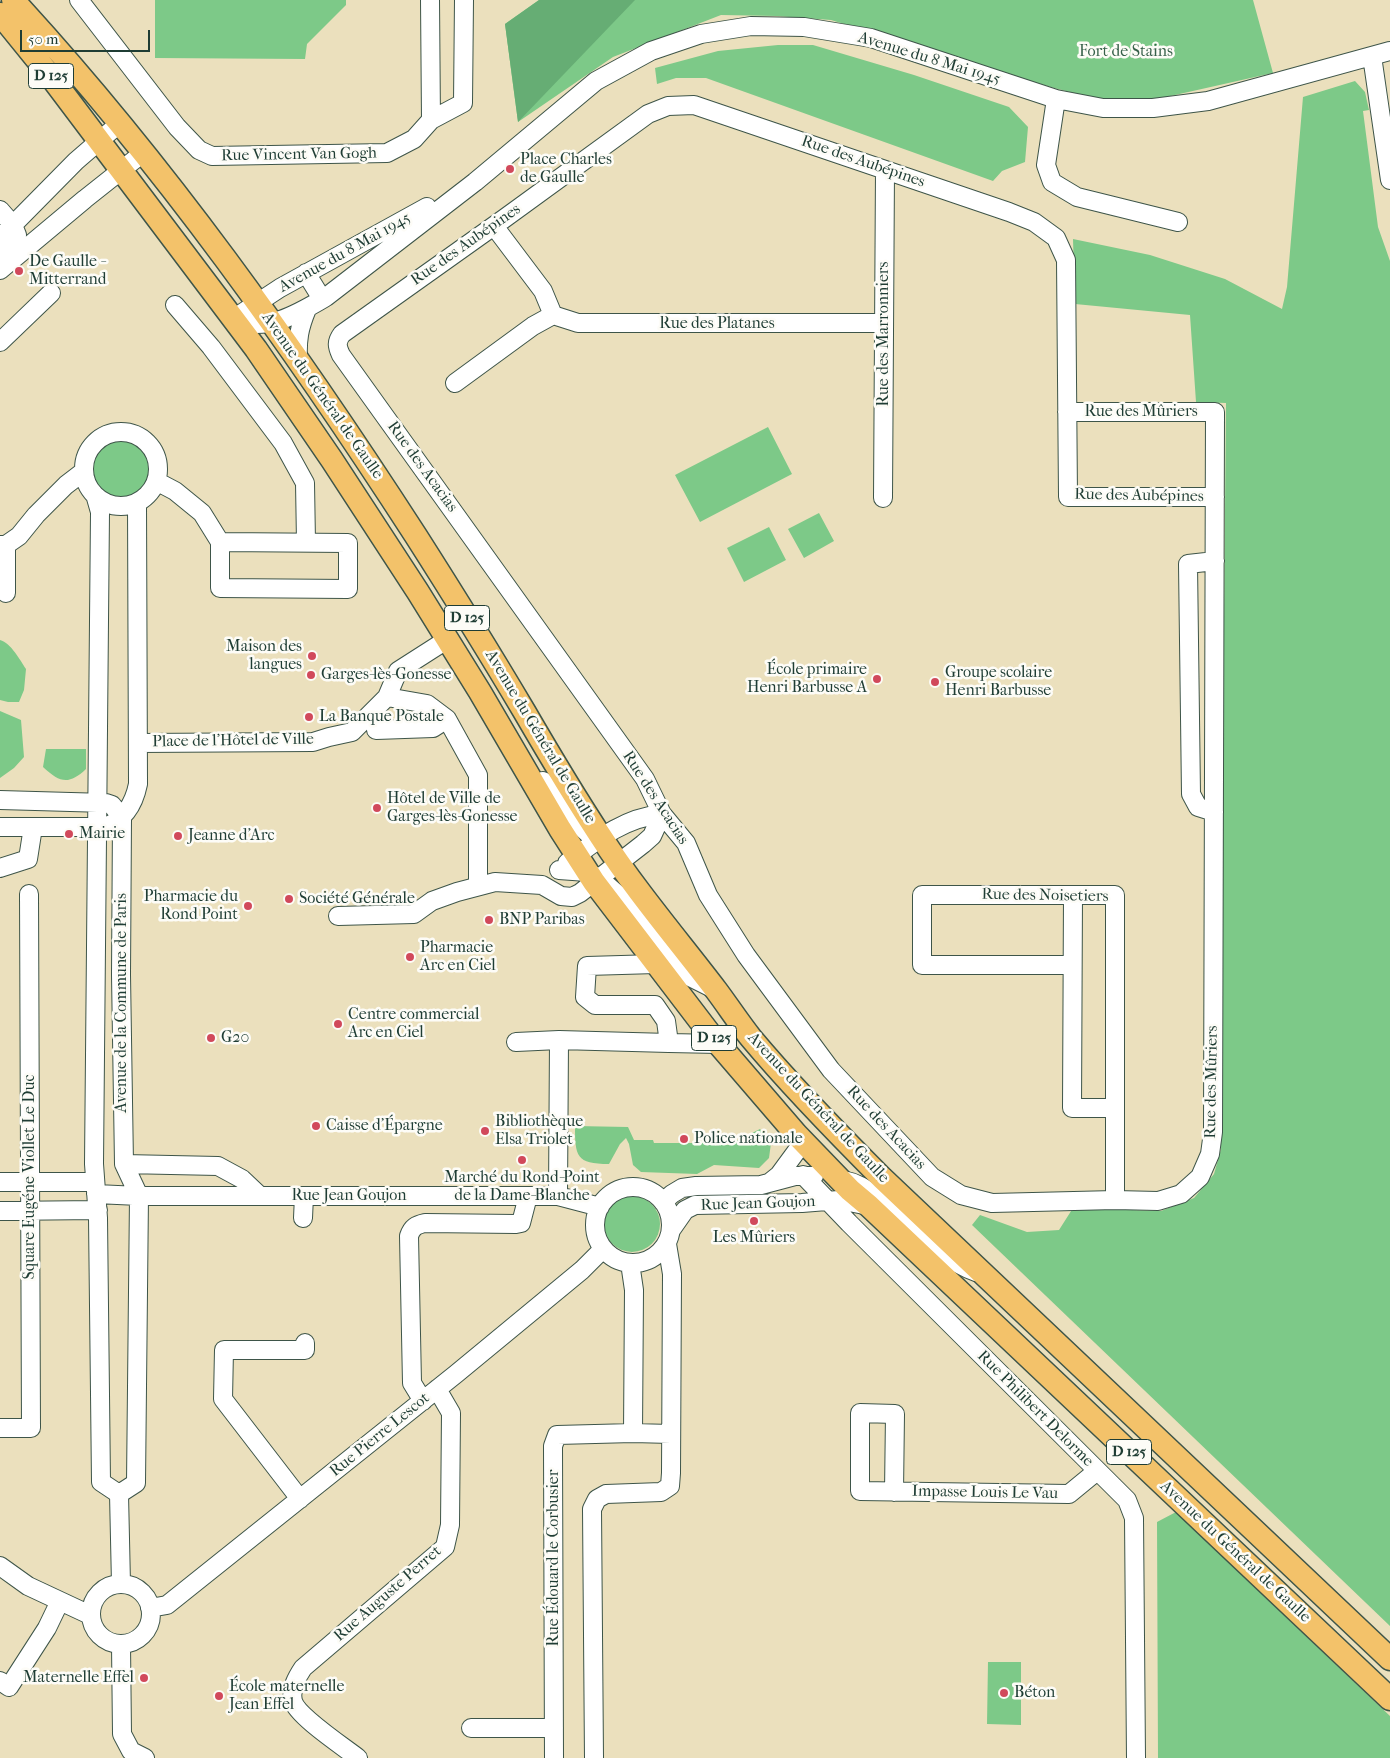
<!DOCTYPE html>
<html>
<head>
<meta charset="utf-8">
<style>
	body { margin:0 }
	#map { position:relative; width:1390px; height:1758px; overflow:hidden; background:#ebe0bd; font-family:"IM FELL French Canon",serif }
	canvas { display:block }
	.scale { position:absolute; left:20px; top:30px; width:130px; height:22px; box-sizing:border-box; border:2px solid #1f3d34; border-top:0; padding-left:6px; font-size:15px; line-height:18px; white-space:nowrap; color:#1f3d34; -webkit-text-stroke:4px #fdfcf7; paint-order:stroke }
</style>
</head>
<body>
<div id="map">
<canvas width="1390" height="1758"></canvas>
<div class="scale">50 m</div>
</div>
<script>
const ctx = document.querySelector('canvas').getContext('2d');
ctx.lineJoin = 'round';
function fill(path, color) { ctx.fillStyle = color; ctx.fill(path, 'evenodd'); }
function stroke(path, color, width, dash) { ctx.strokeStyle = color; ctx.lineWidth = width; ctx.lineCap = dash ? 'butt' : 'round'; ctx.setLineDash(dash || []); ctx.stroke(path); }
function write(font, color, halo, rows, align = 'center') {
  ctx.font = font + ' "IM FELL French Canon",serif'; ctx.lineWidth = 5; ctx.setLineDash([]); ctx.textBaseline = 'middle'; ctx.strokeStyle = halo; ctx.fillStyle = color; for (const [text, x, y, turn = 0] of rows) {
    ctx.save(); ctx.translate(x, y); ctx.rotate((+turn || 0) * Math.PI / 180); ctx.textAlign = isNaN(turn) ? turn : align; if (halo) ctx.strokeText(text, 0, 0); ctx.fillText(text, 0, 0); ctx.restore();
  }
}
fill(new Path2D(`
	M 155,0 L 346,0 L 346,5 L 307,44 L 305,59 L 155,58 Z
	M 539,0 L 1253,0 L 1273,73 L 1126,106 L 1054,88 L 831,20 L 776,16 L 721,15 L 613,57 L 518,122 L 505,24 Z
	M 778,45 L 813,45 L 914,75 L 1009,107 L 1028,127 L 1025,162 L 1002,171 L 993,181 L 706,78 L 676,78 L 657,84 L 655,68 L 718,51 Z
	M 1355,81 L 1365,92 L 1369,110 L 1363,111 L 1378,227 L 1390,261 L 1390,1626 L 972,1225 L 980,1215 L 1027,1232 L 1059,1230 L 1073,1208 L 1161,1211 L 1194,1198 L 1214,1174 L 1221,1149 L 1223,727 L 1226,403 L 1196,402 L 1190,315 L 1075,304 L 1073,239 L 1150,255 L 1225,279 L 1282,309 L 1287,287 L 1303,97 Z
	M 768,427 L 792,474 L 700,522 L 675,475 Z
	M84 469a37 37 0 1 1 74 0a37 37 0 1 1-74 0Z
	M 819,513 L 834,541 L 804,558 L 788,529 Z
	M 769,527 L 786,560 L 744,582 L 727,548 Z
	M 0,640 C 11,643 20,660 26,669 L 24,690 L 19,702 L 8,702 L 0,700 Z
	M 0,711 L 21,720 L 24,757 L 14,768 L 0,778 Z
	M 46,749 L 86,749 L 86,769 C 69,785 60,783 43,767 Z
	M 575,1126 L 628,1127 L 634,1140 L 653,1140 L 654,1143 L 717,1143 L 718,1145 L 728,1145 L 760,1129 L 771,1143 L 769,1158 L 759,1168 L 714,1165 L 697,1174 L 641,1172 L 633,1165 L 629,1144 L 626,1138 L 620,1144 L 609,1164 C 576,1164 575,1156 575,1126 Z
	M604 1224a28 28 0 1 1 56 0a28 28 0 1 1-56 0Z
	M 1176,1512 L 1390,1716 L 1390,1758 L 1158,1758 L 1157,1522 Z
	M 988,1662 L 1021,1662 L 1021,1725 L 987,1724 Z`), '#7dc988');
fill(new Path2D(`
	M 539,0 L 635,0 L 518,122 L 505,24 Z`), '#66ad74');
const minor = new Path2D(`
	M 79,0 L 177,127 L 199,150 L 212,156 L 387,153 L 414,139 L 431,120 L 430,0
	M 1372,56 L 1390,180
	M 1056,99 L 1046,165 L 1052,182 L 1077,197 L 1178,222
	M 431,120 L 463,103 L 464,0
	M 0,210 L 13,225 L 17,235 L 15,242 L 0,256
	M 494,226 L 543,291 L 553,315
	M 0,238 L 76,161 L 120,123
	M 0,270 L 85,199 L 143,153
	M 306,273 L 322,299
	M 175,305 L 211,347 L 283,443 L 305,483 L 306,542
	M 553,315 L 578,323 L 883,323
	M 233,319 C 265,334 299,313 326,297 L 475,182 L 596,81 L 651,51 L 701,34 L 751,26 L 804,27 L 871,38 L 1056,99 L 1103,108 L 1153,108 L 1208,101 L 1390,51
	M 233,319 L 280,288 L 427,207
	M 0,342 L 51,293
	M 298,361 C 297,340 299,328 307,309
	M 455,383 L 533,326 L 553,315
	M 1067,412 L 1215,412 C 1214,652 1214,892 1213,1132 L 1210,1154 L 1200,1177 L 1181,1194 L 1158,1201 L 1115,1200 L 992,1203 L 961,1195 L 932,1177 L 831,1070 L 746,955 L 708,895 L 686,843 L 662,814 L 645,779 L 341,355 C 337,346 336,342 342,334 L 505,218 L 648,114 L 668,106 L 694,105 L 1009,212 L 1034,222 L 1056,238 L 1066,260 L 1068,497 L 1215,497
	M84 469a37 37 0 1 1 74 0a37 37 0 1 1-74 0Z
	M 156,481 L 175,491 L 202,513 L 220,542
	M 96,498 L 100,512 L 94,1164 L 98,1218 L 101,1482 L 119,1494
	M 883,498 L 885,170
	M 220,542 L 348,543 L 348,589 L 220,588 Z
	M 0,545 L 6,545 L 19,536 L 36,515 L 66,485 L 83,472
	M 6,545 L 6,593
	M 387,697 L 398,671 L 448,639
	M 376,730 L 433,728 L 447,719
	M 138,743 L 313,742 L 329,737 L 352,732 L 387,697 L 427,704 L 447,719 L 478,775 L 478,886
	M 543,781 C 558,804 577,824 597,842
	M 0,800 L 106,803 L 112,805 L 122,818
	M 1214,812 L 1198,807 L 1191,794 L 1188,564 L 1215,561
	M 0,827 L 105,827 C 124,820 134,804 138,784 L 137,503
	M 567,863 C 597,840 623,818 662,814
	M 0,868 L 28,859 L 33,827
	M 559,870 L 587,872 L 599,878 L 634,909 L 688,976 L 714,989
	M 1073,895 L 1072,1108 L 1115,1108
	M 338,916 L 414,914 L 432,901 L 457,892 L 495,882 L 542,885 L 561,896 L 572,897 L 580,893 L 643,844 L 652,836 L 662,814
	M 1072,965 L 922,965 L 922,895 L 1115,895 L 1115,1200
	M 516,1042 L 559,1040 L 669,1043 L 666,1021 L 655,1005 L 595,1005 L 585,997 L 587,966 L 656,964
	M 669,1043 L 719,1044
	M 124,1164 L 218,1166 L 242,1179 L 260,1196
	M 803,1175 L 849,1223 L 1127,1500 L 1134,1518 L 1136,1758
	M 847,1181 C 859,1183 868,1191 878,1198 C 886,1204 895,1208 903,1215 C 926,1237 945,1261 976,1272
	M 0,1182 L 95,1182
	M 769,1183 L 779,1175 L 804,1141
	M595 1225a38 38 0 1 1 76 0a38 38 0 1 1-76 0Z
	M 96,1194 L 139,1196 L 558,1196 L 600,1207
	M 558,1196 L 559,1040
	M 663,1202 L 672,1194 L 682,1188 L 696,1186 L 761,1185 L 795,1176 L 814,1176
	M 0,1211 L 98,1210
	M 303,1218 L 304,1196
	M 671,1230 L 685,1210 L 695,1205 L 802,1203 L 839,1200 L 869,1206
	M 423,1401 L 412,1383 L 409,1236 C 412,1227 416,1225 425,1223 L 516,1224 L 521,1223 L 528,1196
	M 0,1428 L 31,1428 L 29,894
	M 633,1433 L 671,1434
	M 894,1492 L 895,1414 L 860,1413 L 860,1491 L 1069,1494 L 1097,1471
	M 119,1494 L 136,1483 L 139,1196 L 124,1164 L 121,975 L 122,818
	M 119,1494 L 121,1584
	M 300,1499 L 223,1399 L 224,1350 L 305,1350 L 305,1343
	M 0,1566 L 28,1586 L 90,1615
	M91 1614a30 30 0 1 1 60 0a30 30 0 1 1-60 0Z
	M 150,1608 L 167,1605 L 456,1374 L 582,1270 L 603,1249
	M 121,1645 L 122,1734 L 131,1751 L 145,1758
	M 0,1681 L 9,1687 L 47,1628 L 60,1601
	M 471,1728 L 554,1728
	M 358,1758 C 344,1747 297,1716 293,1701 C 290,1689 297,1677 303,1668 L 445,1547 L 450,1525 L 451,1413 L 437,1389
	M 554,1758 L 553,1446 L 557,1435 L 633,1433 L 634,1290 L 630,1263
	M 594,1758 L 592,1509 L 597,1499 L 606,1494 L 661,1492 L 670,1486 L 671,1473 L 672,1274 L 667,1244`);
const major = new Path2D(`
	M 13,0 C 164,164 295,349 416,536 C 453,594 489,652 524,711 C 549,754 574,796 601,837 C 636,891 677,939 716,990 C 728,1006 739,1023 751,1038 C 792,1087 837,1133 882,1178 L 1390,1659
	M 0,14 L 48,73 L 256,349 L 332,460 L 418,592 L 480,692 L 560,829 L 594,882 L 710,1034 L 796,1134 L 850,1190 L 869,1206 L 1390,1699`);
stroke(minor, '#3e5549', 20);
stroke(major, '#3e5549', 25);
stroke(minor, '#fff', 18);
stroke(major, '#f3c26a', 22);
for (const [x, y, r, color] of [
	[510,169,5,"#d1495b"],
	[19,271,5,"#d1495b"],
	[312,656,5,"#d1495b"],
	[311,675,5,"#d1495b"],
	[877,679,5,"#d1495b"],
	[935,682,5,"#d1495b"],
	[309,717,5,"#d1495b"],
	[377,808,5,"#d1495b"],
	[69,834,5,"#d1495b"],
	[178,836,5,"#d1495b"],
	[289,899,5,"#d1495b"],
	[248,906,5,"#d1495b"],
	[489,920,5,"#d1495b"],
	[410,957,5,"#d1495b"],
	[338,1024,5,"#d1495b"],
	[211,1038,5,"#d1495b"],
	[316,1126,5,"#d1495b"],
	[485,1131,5,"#d1495b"],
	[684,1139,5,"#d1495b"],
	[522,1160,5,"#d1495b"],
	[754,1221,5,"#d1495b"],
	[144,1678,5,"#d1495b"],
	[1004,1693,5,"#d1495b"],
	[219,1696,5,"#d1495b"]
]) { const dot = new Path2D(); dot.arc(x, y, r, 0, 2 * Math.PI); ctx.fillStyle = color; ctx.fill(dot); stroke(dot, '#fdfcf7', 2); }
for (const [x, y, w] of [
	[51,76,45],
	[467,618,45],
	[714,1038,45],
	[1129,1452,45]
]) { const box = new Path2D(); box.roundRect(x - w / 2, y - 12.5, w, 25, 4); ctx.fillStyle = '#fdfcf7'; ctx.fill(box); stroke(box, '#1f3d34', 1); }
write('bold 15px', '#1f3d34', null, [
	["D 125",51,76],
	["D 125",467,618],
	["D 125",714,1038],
	["D 125",1129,1452]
]);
write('16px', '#366049', '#fdfcf7', [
	["Fort de Stains",1126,52]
]);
write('16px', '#1f3d34', '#fdfcf7', [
	["Avenue du 8 Mai 1945",929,59,17],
	["Rue Vincent Van Gogh",299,155,-1],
	["Rue des Aubépines",863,162,19],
	["Rue des Aubépines",466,245,-35],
	["Avenue du 8 Mai 1945",345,253,-29],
	["Rue des Platanes",717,324],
	["Rue des Marronniers",884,334,-90],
	["Avenue du Général de Gaulle",322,396,55],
	["Rue des Mûriers",1141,412],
	["Rue des Acacias",422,467,54],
	["Rue des Aubépines",1139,496,1],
	["Avenue du Général de Gaulle",540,737,59],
	["Place de l'Hôtel de Ville",233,741,-1],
	["Rue des Acacias",655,798,57],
	["Rue des Noisetiers",1045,896,1],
	["Avenue de la Commune de Paris",122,1003,-90],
	["Rue des Mûriers",1212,1082,-89],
	["Avenue du Général de Gaulle",818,1108,47],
	["Rue des Acacias",886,1128,47],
	["Square Eugéne Viollet Le Duc",30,1177,-90],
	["Rue Jean Goujon",349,1196],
	["Rue Jean Goujon",758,1204,-2],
	["Rue Philibert Delorme",1035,1409,45],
	["Rue Pierre Lescot",380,1435,-39],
	["Impasse Louis Le Vau",985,1493,1],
	["Avenue du Général de Gaulle",1235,1552,43],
	["Rue Édouard le Corbusier",554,1558,-90],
	["Rue Auguste Perret",388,1594,-41]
]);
write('16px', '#1f3d34', '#fdfcf7', [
	["Place Charles",520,160],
	["de Gaulle",520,178],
	["De Gaulle -",29,262],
	["Mitterrand",29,280],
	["Maison des",302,647,"right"],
	["langues",302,665,"right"],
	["École primaire",867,670,"right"],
	["Henri Barbusse A",867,688,"right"],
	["Groupe scolaire",945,673],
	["Henri Barbusse",945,691],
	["Garges-lès-Gonesse",321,675],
	["La Banque Postale",319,717],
	["Hôtel de Ville de",387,799],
	["Garges-lès-Gonesse",387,817],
	["Mairie",79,834],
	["Jeanne d'Arc",188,836],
	["Pharmacie du",238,897,"right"],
	["Rond Point",238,915,"right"],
	["Société Générale",299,899],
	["BNP Paribas",499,920],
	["Pharmacie",420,948],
	["Arc en Ciel",420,966],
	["Centre commercial",348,1015],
	["Arc en Ciel",348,1033],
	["G20",221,1038],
	["Bibliothèque",495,1122],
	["Elsa Triolet",495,1140],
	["Caisse d'Épargne",326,1126],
	["Police nationale",694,1139],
	["Marché du Rond-Point",522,1178,"center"],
	["de la Dame-Blanche",522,1196,"center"],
	["Les Mûriers",754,1238,"center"],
	["Maternelle Effel",134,1678,"right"],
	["École maternelle",229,1687],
	["Jean Effel",229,1705],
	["Béton",1014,1693]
], 'left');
</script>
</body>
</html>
